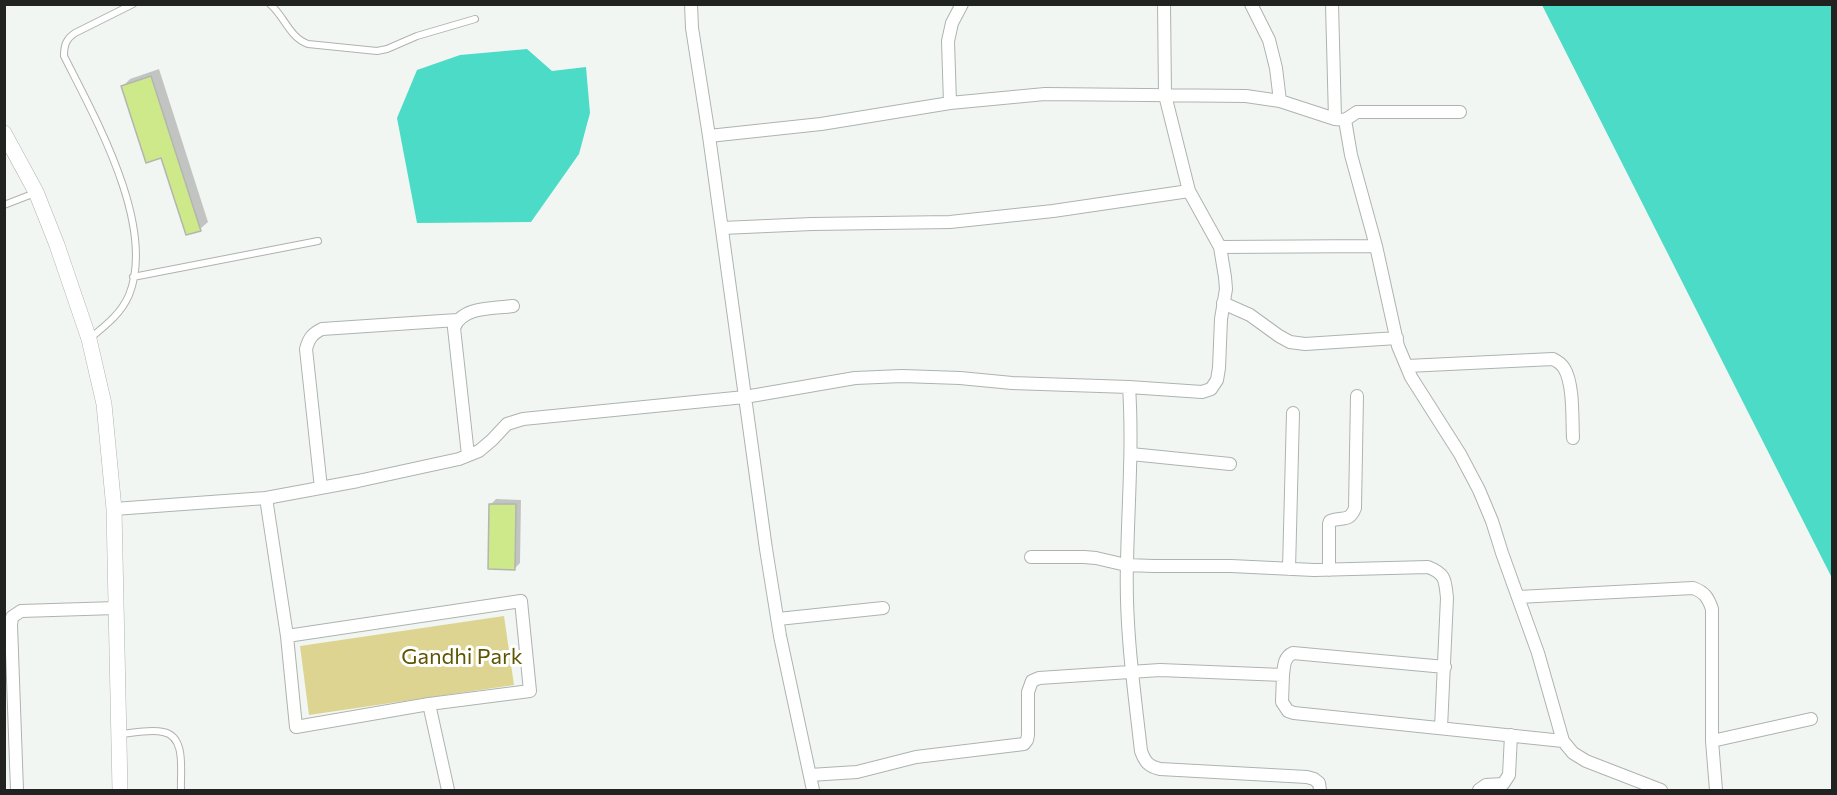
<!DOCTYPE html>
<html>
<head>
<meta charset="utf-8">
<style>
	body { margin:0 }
	#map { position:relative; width:1837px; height:795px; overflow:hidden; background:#f2f6f2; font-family:Commissioner,sans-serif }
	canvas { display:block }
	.frame { position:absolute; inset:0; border:6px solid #212321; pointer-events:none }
</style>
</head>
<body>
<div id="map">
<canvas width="1837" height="795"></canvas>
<div class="frame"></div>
</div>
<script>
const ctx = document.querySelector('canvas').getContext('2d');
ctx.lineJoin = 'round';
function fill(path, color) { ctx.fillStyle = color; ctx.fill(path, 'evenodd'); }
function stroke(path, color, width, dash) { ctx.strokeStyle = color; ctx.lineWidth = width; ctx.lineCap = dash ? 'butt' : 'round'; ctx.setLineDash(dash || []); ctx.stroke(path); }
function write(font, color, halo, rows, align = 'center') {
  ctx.font = font + ' Commissioner,sans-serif'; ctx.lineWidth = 6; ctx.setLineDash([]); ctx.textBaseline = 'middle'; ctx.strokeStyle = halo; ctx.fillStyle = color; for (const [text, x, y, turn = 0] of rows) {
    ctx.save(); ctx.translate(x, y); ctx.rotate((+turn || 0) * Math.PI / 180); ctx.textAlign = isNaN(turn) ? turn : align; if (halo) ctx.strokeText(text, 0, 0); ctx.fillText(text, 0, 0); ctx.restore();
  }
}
fill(new Path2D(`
	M 504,616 L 514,685 L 309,715 L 300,646 Z`), '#ddd491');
fill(new Path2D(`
	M 1542,5 L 1832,5 L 1832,578 Z
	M 527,49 L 552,71 L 586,67 L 590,113 L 579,154 L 531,222 L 417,223 L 397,118 L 417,70 L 460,55 Z`), '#4cdbc6');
fill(new Path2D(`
	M 159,69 L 208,222 L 200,229 L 162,156 L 123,86 L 130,79 Z
	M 496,499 L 521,500 L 520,563 L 514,569 L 491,504 Z`), '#0003');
const building = new Path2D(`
	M 151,76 L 201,231 L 186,235 L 161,158 L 146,163 L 121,86 Z
	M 489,504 L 516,504 L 515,570 L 488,569 Z`);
fill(building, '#cee989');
stroke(building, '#b3b5b0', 1.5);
const service = new Path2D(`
	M 270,4 C 285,17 289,37 308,44 L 377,51 L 387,49 L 417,36 L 475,19
	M 4,205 L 35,193
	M 133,277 L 318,241
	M 89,339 C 105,326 121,314 129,295 C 157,226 94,116 64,56 C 64,45 66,39 75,33 L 133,4
	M 120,734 C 133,733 150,729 163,732 C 187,736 180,773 181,790`);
const minor = new Path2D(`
	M 691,4 L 692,28 L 709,136 L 766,549 L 780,636 L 813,790
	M 1164,4 L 1165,95 L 1189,191
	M 1251,4 L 1269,40 L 1276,68 L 1280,101
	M 1332,4 L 1335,119
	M 950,103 L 948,41 L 952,23 L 962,4
	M 1345,120 L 1357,112 L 1460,112
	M 709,136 L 821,124 L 950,103 L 1045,94 L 1246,96 L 1280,101 L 1335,119 L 1345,120 L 1351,155 L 1376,246 L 1398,346 L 1411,377 L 1460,454 L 1479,490 L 1492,521 L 1502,553 L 1538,653 L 1563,741 L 1573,753 L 1586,761 L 1661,790
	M 1220,247 L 1376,246
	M 1223,303 L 1250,315 L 1279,336 L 1290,342 L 1305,344 L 1397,338
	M 1407,366 L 1553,359 C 1557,361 1561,363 1564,368 C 1574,384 1572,419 1573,438
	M 1129,387 C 1133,446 1128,505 1127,564 C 1125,627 1134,689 1141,751 C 1145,762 1148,766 1160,769 L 1307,777 L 1314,779 L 1319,783 L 1320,790
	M 1131,454 L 1230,464
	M 468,455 L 454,328 C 462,306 493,309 513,306
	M 321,488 L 306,349 C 309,338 312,334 322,329 L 457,320
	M 266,498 L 358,481 L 459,459 L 479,451 L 492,440 L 507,424 L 523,419 L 745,397 L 855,378 L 902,376 L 960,378 L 1012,383 L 1129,387 L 1202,392 L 1211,389 L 1217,380 L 1219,368 L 1221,319 L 1226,289 L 1225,277 L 1220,247 L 1189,191 L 1053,211 L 950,222 L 812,224 L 722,228
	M 114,509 L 266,498 L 287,636
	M 1031,557 L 1084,557 L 1096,558 L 1126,565 L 1154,566 L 1231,566 L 1314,570 L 1428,567 C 1446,574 1445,580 1447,598 L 1441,728
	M 1289,569 L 1293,413
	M 1329,570 L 1329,524 L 1330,521 C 1343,516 1349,523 1355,508 L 1357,396
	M 1518,597 L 1693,588 C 1704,592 1708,597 1712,609 L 1712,741 L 1716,790
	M 521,601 L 530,691 L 429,704 L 296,727 L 287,636 Z
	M 778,619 L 883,608
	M 1283,675 C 1284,666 1284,657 1293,653 L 1445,667
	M 429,704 L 448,790
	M 1712,741 L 1811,719
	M 810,775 L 857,772 L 916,757 L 1024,744 L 1027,740 L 1028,735 L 1028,692 L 1032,681 L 1039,678 L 1160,670 L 1283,675 L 1282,702 L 1288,711 L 1294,713 L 1563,741
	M 17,790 L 11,625 L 12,617 L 21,611 L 116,608
	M 1479,790 L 1486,785 L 1503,784 L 1509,775 L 1511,735`);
const tertiary = new Path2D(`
	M 4,133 L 36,192 L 57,245 L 89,339 L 104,404 L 114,509 L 120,790`);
stroke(service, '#afb3af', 8);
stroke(minor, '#afb3af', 14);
stroke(tertiary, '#afb3af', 16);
stroke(service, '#fff', 6);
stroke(minor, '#fff', 12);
stroke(tertiary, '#fff', 15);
write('22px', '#5f5500', '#fff', [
	["Gandhi Park",462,657]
]);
</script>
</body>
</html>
